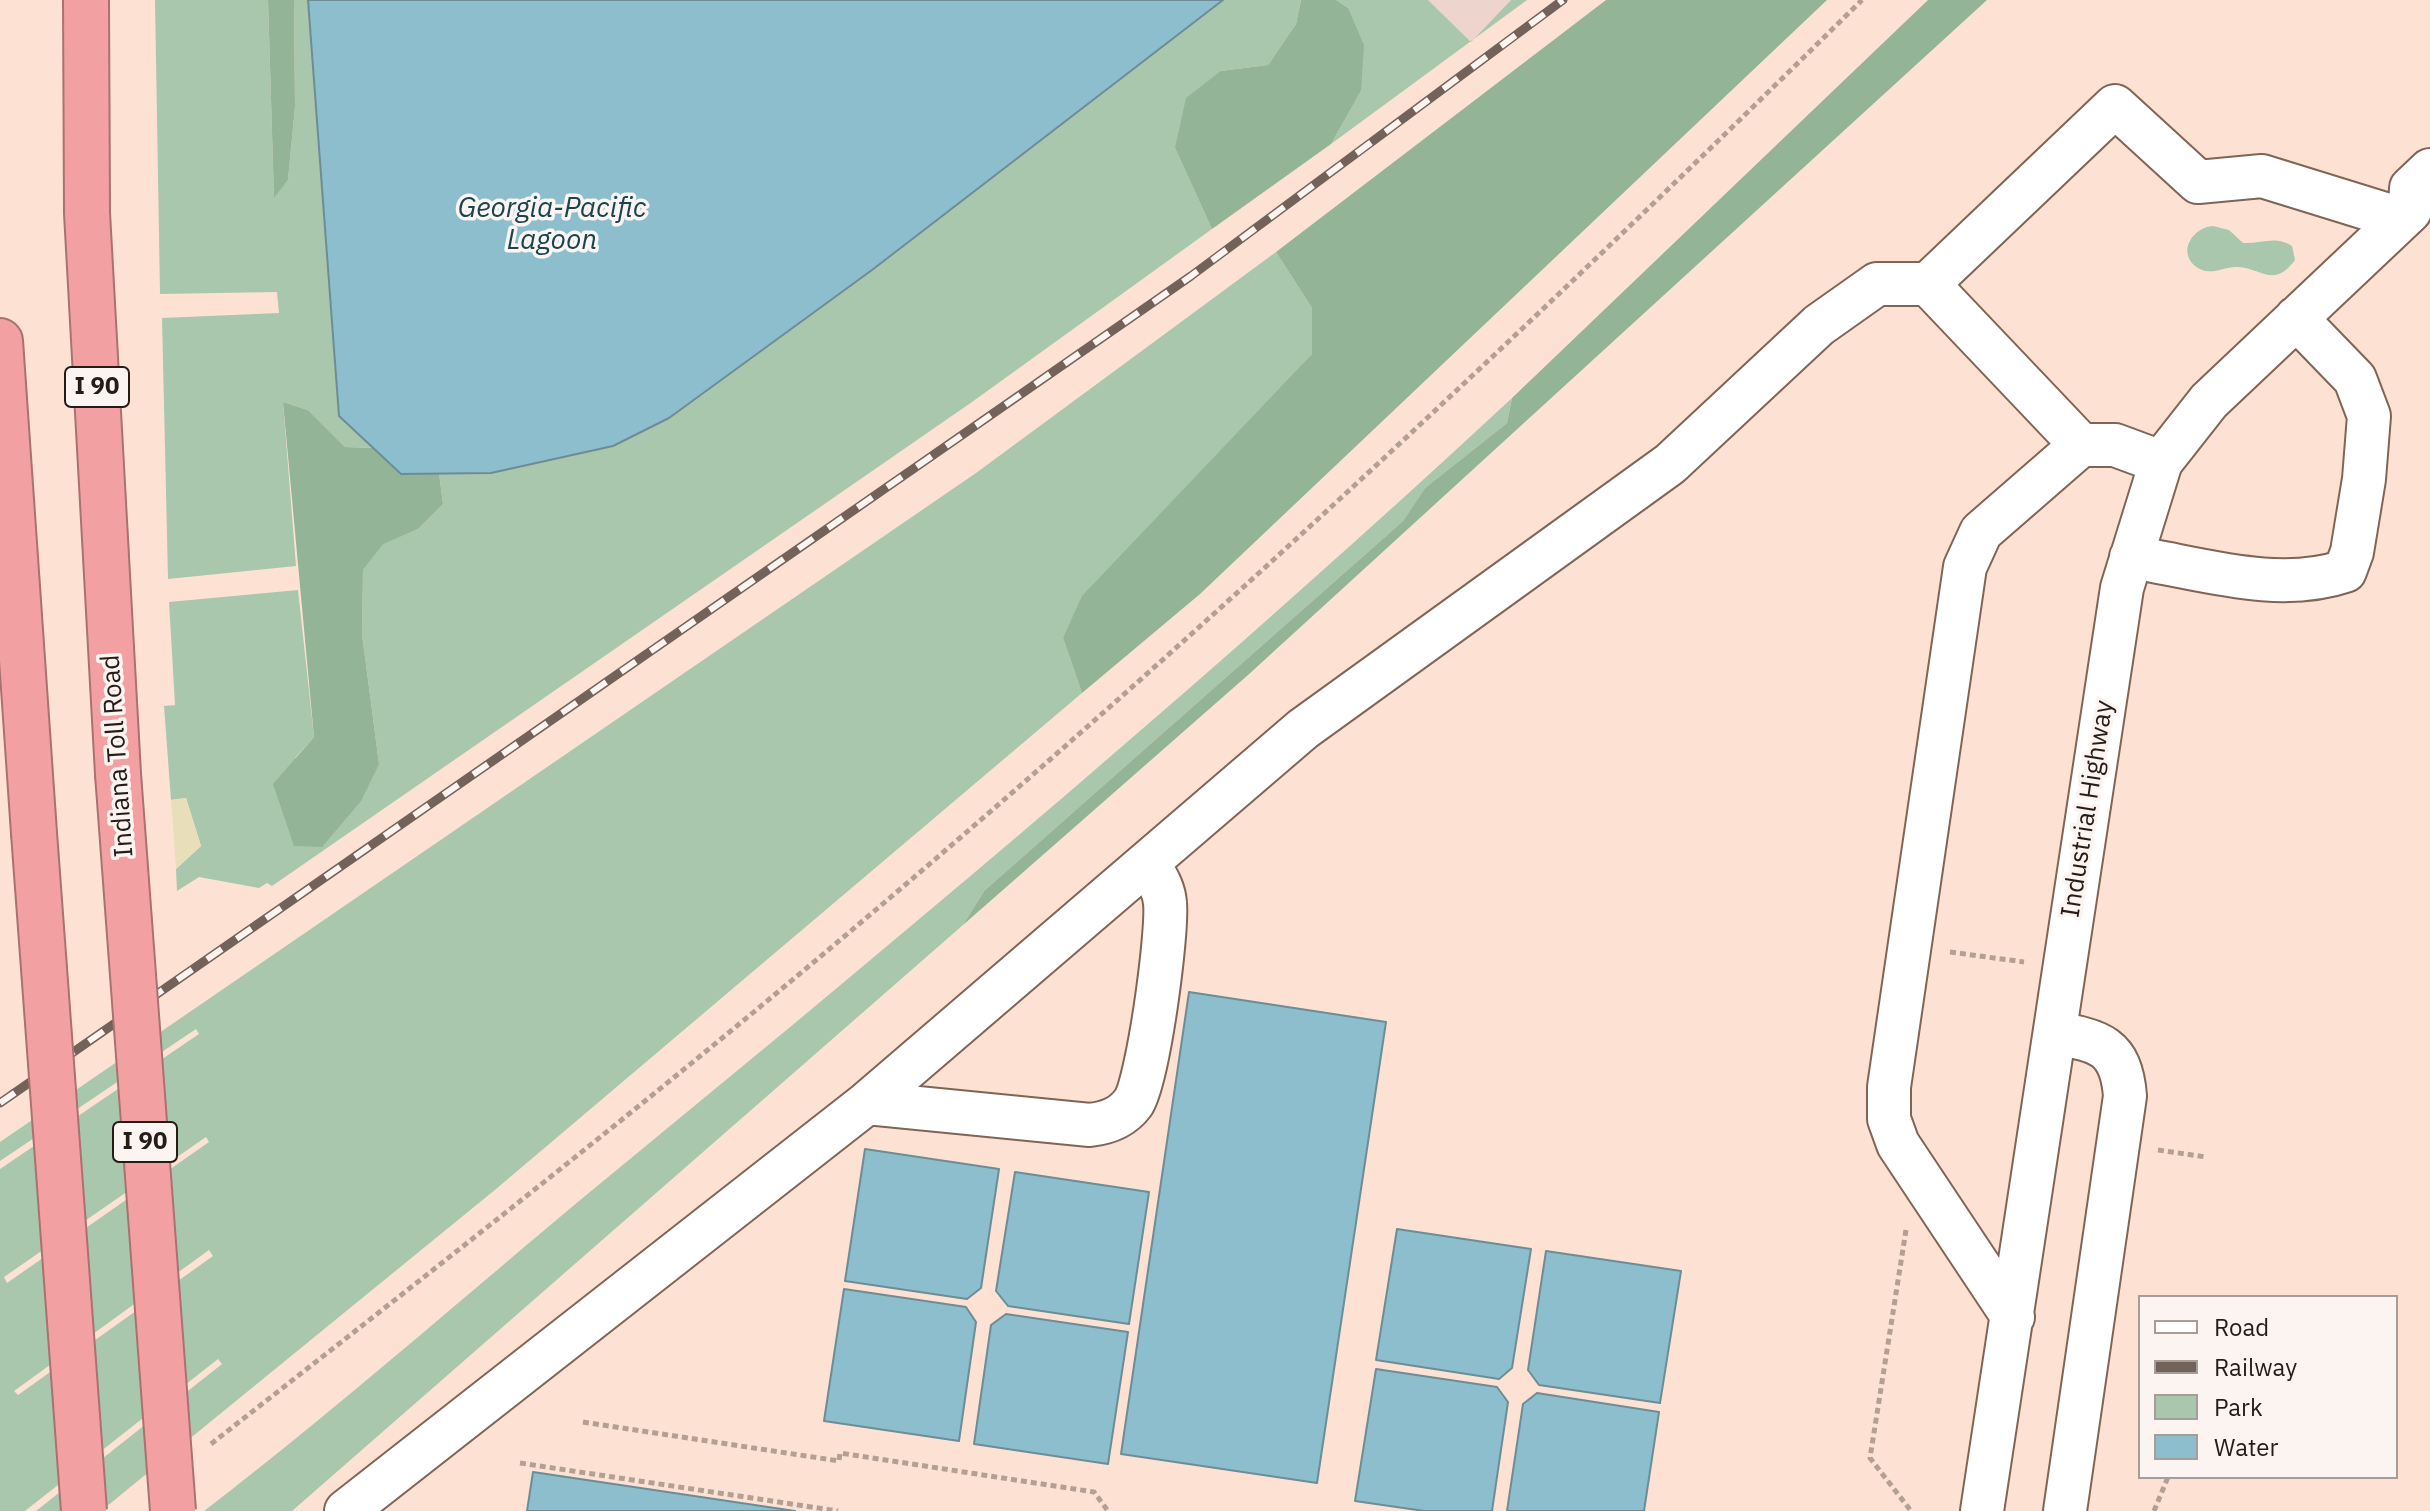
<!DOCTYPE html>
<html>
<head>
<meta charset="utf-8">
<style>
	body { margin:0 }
	#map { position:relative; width:2430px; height:1511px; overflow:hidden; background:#fde2d4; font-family:"IBM Plex Sans",sans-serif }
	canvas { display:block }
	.legend { position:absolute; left:2138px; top:1295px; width:260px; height:184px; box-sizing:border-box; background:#fbf4f0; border:2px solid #a69d98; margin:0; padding:10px 14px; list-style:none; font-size:24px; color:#261b15 }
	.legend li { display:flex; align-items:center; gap:16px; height:40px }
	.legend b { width:40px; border:2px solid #a69d98 }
</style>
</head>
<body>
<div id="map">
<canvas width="2430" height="1511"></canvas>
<ul class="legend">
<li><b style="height:10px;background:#fff"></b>Road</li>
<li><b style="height:10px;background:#736259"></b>Railway</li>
<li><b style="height:22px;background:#a9c7ac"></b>Park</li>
<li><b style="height:22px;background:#8cbecd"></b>Water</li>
</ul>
</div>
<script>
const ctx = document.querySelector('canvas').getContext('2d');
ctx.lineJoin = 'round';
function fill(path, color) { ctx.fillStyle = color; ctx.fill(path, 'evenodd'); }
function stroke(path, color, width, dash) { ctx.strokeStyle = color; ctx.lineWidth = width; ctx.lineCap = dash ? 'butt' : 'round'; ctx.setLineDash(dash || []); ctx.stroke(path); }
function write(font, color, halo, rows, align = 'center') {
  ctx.font = font + ' "IBM Plex Sans",sans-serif'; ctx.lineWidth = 7; ctx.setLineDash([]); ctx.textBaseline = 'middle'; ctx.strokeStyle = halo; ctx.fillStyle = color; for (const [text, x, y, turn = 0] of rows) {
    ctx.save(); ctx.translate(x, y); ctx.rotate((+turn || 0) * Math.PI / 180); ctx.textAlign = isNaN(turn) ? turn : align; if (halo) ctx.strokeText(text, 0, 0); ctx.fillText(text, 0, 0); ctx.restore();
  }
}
fill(new Path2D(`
	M 1428,0 L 1511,0 L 1471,42 Z`), '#edd4cc');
fill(new Path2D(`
	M 155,0 L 268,0 L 274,197 L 288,180 L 295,107 L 294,0 L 308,0 L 339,416 L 374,448 L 345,447 L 308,410 L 283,402 L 296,566 L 168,579 L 162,318 L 279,313 L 277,292 L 160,294 Z
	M 1223,0 L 1301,0 L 1296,24 L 1268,65 L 1221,71 L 1175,148 L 1212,229 L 972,402 L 272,886 L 267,883 L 259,888 L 199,877 L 177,891 L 176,869 L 201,846 L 186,798 L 171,800 L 164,706 L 175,705 L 169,602 L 298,590 L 314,737 L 295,758 L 379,764 L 362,634 L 363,570 L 383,543 L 418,529 L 443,504 L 439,473 L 491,473 L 872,270 Z
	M 1336,0 L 1428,0 L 1471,42 L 1511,0 L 1527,0 L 1331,144 L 1361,91 L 1348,8 Z
	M 2213,226 L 2229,230 L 2243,243 C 2262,244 2275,235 2292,246 L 2295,260 C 2274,289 2261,268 2238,267 C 2222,266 2211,278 2195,266 C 2177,250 2194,227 2213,226 Z
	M 1276,252 L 1312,308 L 1312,354 L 1236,437 L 1063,638 L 1082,693 L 496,1189 L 101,1511 L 36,1511 L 222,1364 L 218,1359 L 25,1511 L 0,1511 L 0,1169 L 199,1034 L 196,1029 L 0,1161 L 0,1142 L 976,473 ZM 206,1137 L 209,1142 L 7,1283 L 4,1277 ZM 209,1250 L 213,1256 L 18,1395 L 14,1391 Z
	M 1512,398 L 1507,423 L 1425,488 L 1403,521 L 984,891 L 963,925 L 292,1511 L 204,1511 C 350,1399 487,1276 630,1159 C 930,913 1227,663 1512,398 Z`), '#a9c7ac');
fill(new Path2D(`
	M 268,0 L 294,0 L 295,107 L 288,180 L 274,198 Z
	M 1301,0 L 1336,0 L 1348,8 L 1364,45 L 1361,91 L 1331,144 L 1212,229 L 1175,148 L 1186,98 L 1221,71 L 1268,65 L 1296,24 Z
	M 1606,0 L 1827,0 L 1200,594 L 1082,693 L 1063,638 L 1082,596 L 1312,354 L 1312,308 L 1276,252 Z
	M 1928,0 L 1987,0 L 1248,675 L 963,925 L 984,891 L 1403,521 L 1425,488 L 1507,423 L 1512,398 Z
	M 283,402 L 308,410 L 345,447 L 374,448 L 401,474 L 439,473 L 443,504 L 418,529 L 383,544 L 363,570 L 362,634 L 379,764 L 361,801 L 322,847 L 294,846 L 273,784 L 314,737 Z`), '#93b496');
fill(new Path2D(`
	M 186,798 L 201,846 L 176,869 L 171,800 Z`), '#e8dfba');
const water = new Path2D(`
	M 308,0 L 1223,0 L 872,270 L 669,418 L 613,446 L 491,473 L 401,474 L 339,416 Z
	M 1189,992 L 1386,1022 L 1317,1483 L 1121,1454 Z
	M 865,1149 L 999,1169 L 981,1288 L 967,1299 L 845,1281 Z
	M 1015,1172 L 1149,1192 L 1129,1324 L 1008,1306 L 996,1291 Z
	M 1397,1229 L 1531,1249 L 1512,1368 L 1499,1379 L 1376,1360 Z
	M 1546,1251 L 1681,1271 L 1660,1403 L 1539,1385 L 1528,1370 Z
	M 844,1289 L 966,1307 L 976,1322 L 959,1441 L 824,1421 Z
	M 1006,1314 L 1128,1332 L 1108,1464 L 974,1444 L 991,1325 Z
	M 1376,1369 L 1497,1387 L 1508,1402 L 1492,1511 L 1424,1511 L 1355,1501 Z
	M 1537,1393 L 1659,1412 L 1644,1511 L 1507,1511 L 1523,1404 Z
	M 533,1472 L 795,1511 L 527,1511 Z`);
fill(water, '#8cbecd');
stroke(water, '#6d8d96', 2);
const minor = new Path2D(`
	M 1928,284 L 2115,106 L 2198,182 L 2262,176 L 2401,219
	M 2131,557 C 2200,568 2278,594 2345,571 L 2352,552 L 2364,479 L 2369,416 L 2355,379 L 2296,318
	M 2055,1033 C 2099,1041 2121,1045 2125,1096 L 2065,1511
	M 867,1103 L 1090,1125 C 1107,1123 1122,1118 1133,1103 C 1148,1082 1168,933 1165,903 C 1164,888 1156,877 1149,864
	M 2013,1317 L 1898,1144 L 1889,1119 L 1889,1087 L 1965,567 L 1981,532 L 2081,445 L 2115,445 L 2161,462
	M 346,1511 L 867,1103 L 1303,729 L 1670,464 L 1819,325 L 1877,284 L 1928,284 L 2081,445
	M 1982,1511 L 2122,588 L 2161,462 L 2209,401 L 2410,211 L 2411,188 L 2430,170`);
const highway = new Path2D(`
	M 86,0 L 87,213 L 118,774
	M 0,341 L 34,833`);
stroke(minor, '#806455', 46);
stroke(highway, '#ab7171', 48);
stroke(new Path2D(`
	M 1950,952 L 2024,962
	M 2158,1150 L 2206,1157
	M 1906,1230 L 1870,1458 L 1911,1511
	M 583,1422 L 839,1461 L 840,1453 L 1094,1492 L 1108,1511
	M 211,1444 C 382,1310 553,1177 721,1039 C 1118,713 1496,361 1862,0
	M 520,1463 L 838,1511
	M 2154,1511 L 2168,1477`), '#b49f93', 5, [6, 4]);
stroke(minor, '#fff', 42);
stroke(highway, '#f3a0a2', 44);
const rail = new Path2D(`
	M 0,1103 L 1191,276 L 1563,0`);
stroke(rail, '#736259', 9);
stroke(rail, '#fbf4f0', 6, [18]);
const highwayBridge = new Path2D(`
	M 118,774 L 173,1511
	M 34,833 L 84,1511`);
stroke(highwayBridge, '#ab7171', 48, []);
stroke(highwayBridge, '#f3a0a2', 44);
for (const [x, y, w] of [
	[97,387,64],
	[145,1142,64]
]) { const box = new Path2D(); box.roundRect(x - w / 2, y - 20, w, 40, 6); ctx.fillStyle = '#fbf4f0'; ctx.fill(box); stroke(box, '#261b15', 2); }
write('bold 24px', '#261b15', null, [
	["I 90",97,387],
	["I 90",145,1142]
]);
write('26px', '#261b15', '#fbf4f0', [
	["Indiana Toll Road",118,756,-94],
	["Industrial Highway",2088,809,-81]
]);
write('italic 28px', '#184550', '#fbf4f0', [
	["Georgia-Pacific",552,209],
	["Lagoon",552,241]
]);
</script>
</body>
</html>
